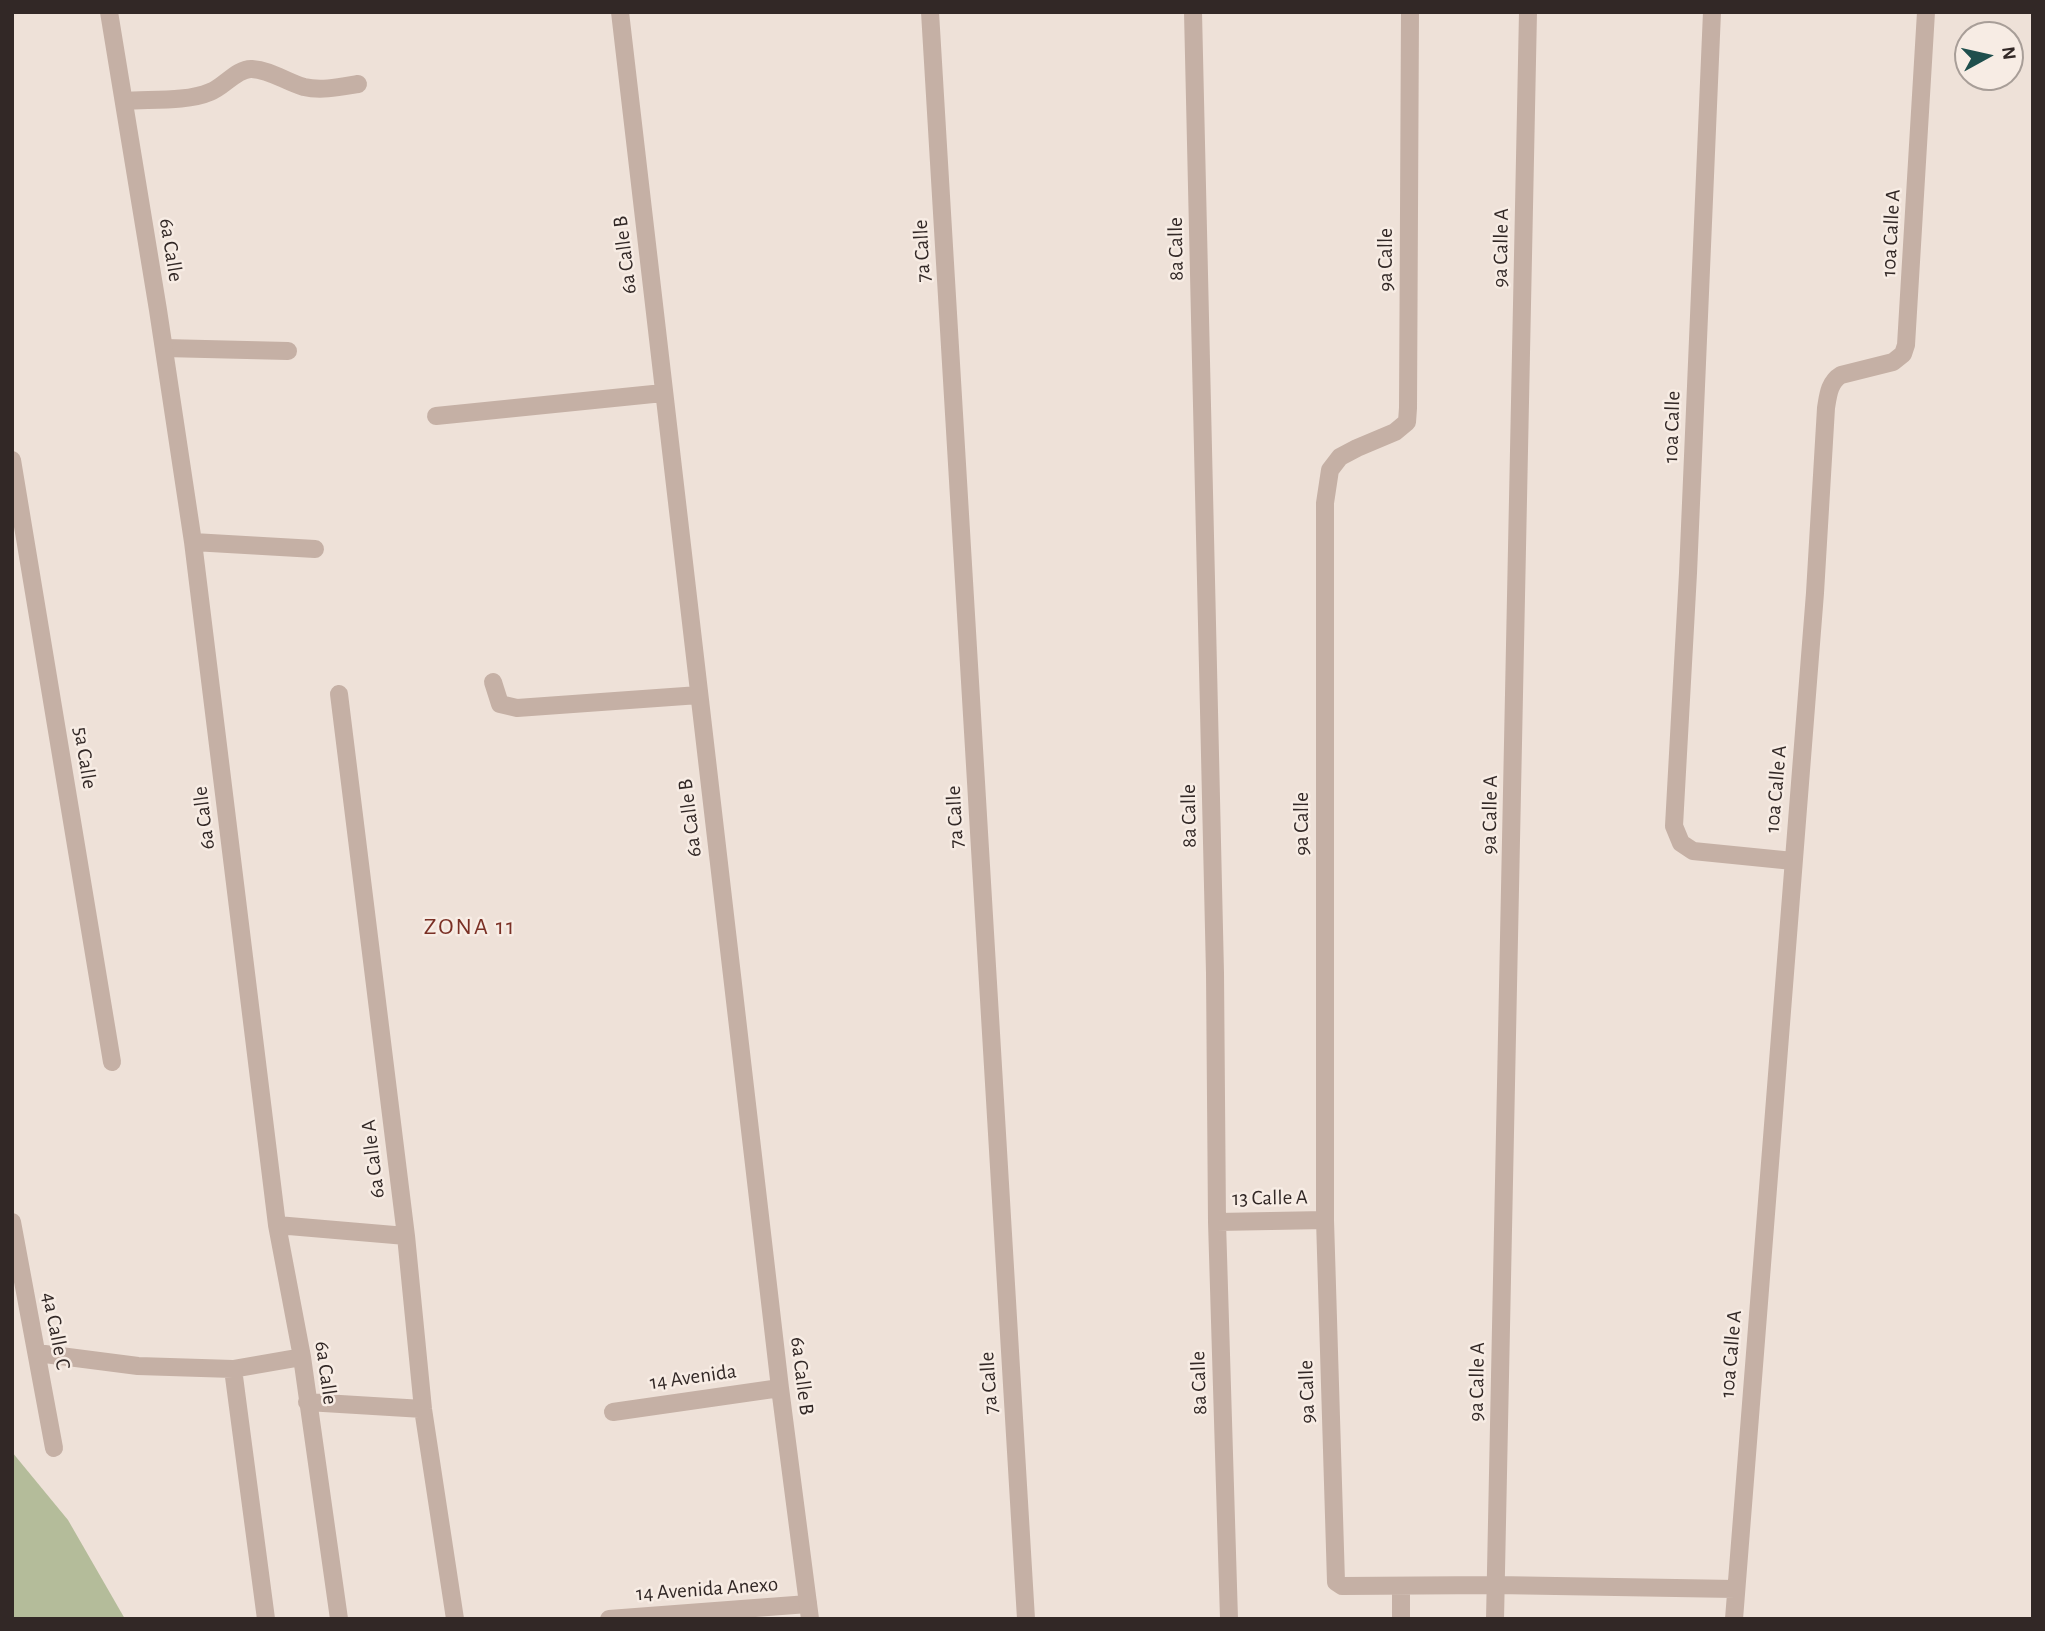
<!DOCTYPE html>
<html>
<head>
<meta charset="utf-8">
<style>
	body { margin:0 }
	#map { position:relative; width:2045px; height:1631px; overflow:hidden; background:#eee1d8; font-family:"Alegreya Sans",sans-serif }
	canvas { display:block }
	.frame { position:absolute; inset:0; border:14px solid #322826; pointer-events:none }
	.north { position:absolute; left:1954px; top:21px; width:70px; height:70px; box-sizing:border-box; background:#f7ece4; border:2px solid #a89e98; border-radius:50%; rotate:82deg; font-size:19px; font-weight:700; line-height:28px; text-align:center; color:#322826 }
	.north::after { content:''; display:block; margin:auto; width:24px; height:32px; background:#1f4f4d; clip-path:polygon(50% 0,100% 100%,50% 72%,0 100%) }
</style>
</head>
<body>
<div id="map">
<canvas width="2045" height="1631"></canvas>
<div class="frame"></div>
<div class="north">N</div>
</div>
<script>
const ctx = document.querySelector('canvas').getContext('2d');
ctx.lineJoin = 'round';
function fill(path, color) { ctx.fillStyle = color; ctx.fill(path, 'evenodd'); }
function stroke(path, color, width, dash) { ctx.strokeStyle = color; ctx.lineWidth = width; ctx.lineCap = dash ? 'butt' : 'round'; ctx.setLineDash(dash || []); ctx.stroke(path); }
function write(font, color, halo, rows, align = 'center') {
  ctx.font = font + ' "Alegreya Sans",sans-serif'; ctx.lineWidth = 5; ctx.setLineDash([]); ctx.textBaseline = 'middle'; ctx.strokeStyle = halo; ctx.fillStyle = color; for (const [text, x, y, turn = 0] of rows) {
    ctx.save(); ctx.translate(x, y); ctx.rotate((+turn || 0) * Math.PI / 180); ctx.textAlign = isNaN(turn) ? turn : align; if (halo) ctx.strokeText(text, 0, 0); ctx.fillText(text, 0, 0); ctx.restore();
  }
}
fill(new Path2D(`
	M 12,1452 L 68,1520 L 125,1619 L 12,1619 Z`), '#b4bc9a');
stroke(new Path2D(`
	M 124,101 C 150,99 187,102 210,92 C 224,87 237,68 252,69 C 271,70 286,82 304,87 C 321,91 340,87 358,84
	M 164,348 L 288,351
	M 609,1619 L 808,1604`), '#c5b0a5', 18);
stroke(new Path2D(`
	M 109,12 L 158,310 L 193,542 L 277,1225 L 302,1357 L 339,1619
	M 620,12 L 780,1388 L 810,1619
	M 930,12 L 1026,1619
	M 1193,12 L 1215,973 L 1217,1222 L 1229,1619
	M 1410,12 L 1408,408 L 1407,422 L 1395,432 L 1357,448 L 1340,457 L 1330,470 L 1325,503 L 1325,1220 L 1336,1582 L 1342,1586 L 1496,1585 L 1735,1589
	M 1712,12 L 1688,573 L 1674,826 L 1681,843 L 1693,851 L 1793,861
	M 436,416 L 663,393
	M 12,460 L 112,1062
	M 193,542 L 315,549
	M 493,682 L 500,704 L 517,708 L 699,695
	M 339,694 L 406,1236 L 423,1409 L 455,1619
	M 12,1222 L 54,1448
	M 1217,1222 L 1325,1220
	M 277,1225 L 406,1236
	M 37,1353 L 138,1366 L 233,1369 L 302,1357
	M 233,1369 L 266,1619
	M 307,1402 L 423,1409
	M 613,1412 L 780,1388
	M 1401,1586 L 1401,1619
	M 1495,1619 L 1528,12
	M 1734,1619 L 1815,593 L 1826,408 C 1828,396 1829,382 1841,375 L 1893,362 L 1903,354 L 1906,345 L 1926,12`), '#c5b0a5', 18);
write('21px', '#322826', '#f7ece4', [
	["10a Calle A",1891,233,-87],
	["9a Calle A",1501,248,-89],
	["8a Calle",1176,249,-91],
	["6a Calle",171,250,81],
	["7a Calle",922,251,-93],
	["6a Calle B",625,255,-97],
	["9a Calle",1386,260,-90],
	["10a Calle",1672,427,-88],
	["5a Calle",85,758,81],
	["10a Calle A",1776,789,-85],
	["9a Calle A",1490,815,-89],
	["8a Calle",1189,816,-91],
	["7a Calle",955,817,-93],
	["6a Calle",204,818,-97],
	["6a Calle B",690,818,-97],
	["9a Calle",1302,824,-90],
	["6a Calle A",373,1159,-97],
	["13 Calle A",1270,1198,-1],
	["4a Calle C",56,1331,79],
	["10a Calle A",1731,1354,-85],
	["6a Calle",326,1373,82],
	["6a Calle B",802,1376,83],
	["14 Avenida",693,1377,-8],
	["9a Calle A",1477,1382,-89],
	["7a Calle",989,1383,-94],
	["8a Calle",1199,1383,-92],
	["9a Calle",1307,1392,-92],
	["14 Avenida Anexo",707,1589,-4]
]);
ctx.letterSpacing = '2px';
write('24px', '#7a3025', '#f7ece4', [
	["ZONA 11",470,927]
]);
ctx.letterSpacing = '0px';
</script>
</body>
</html>
